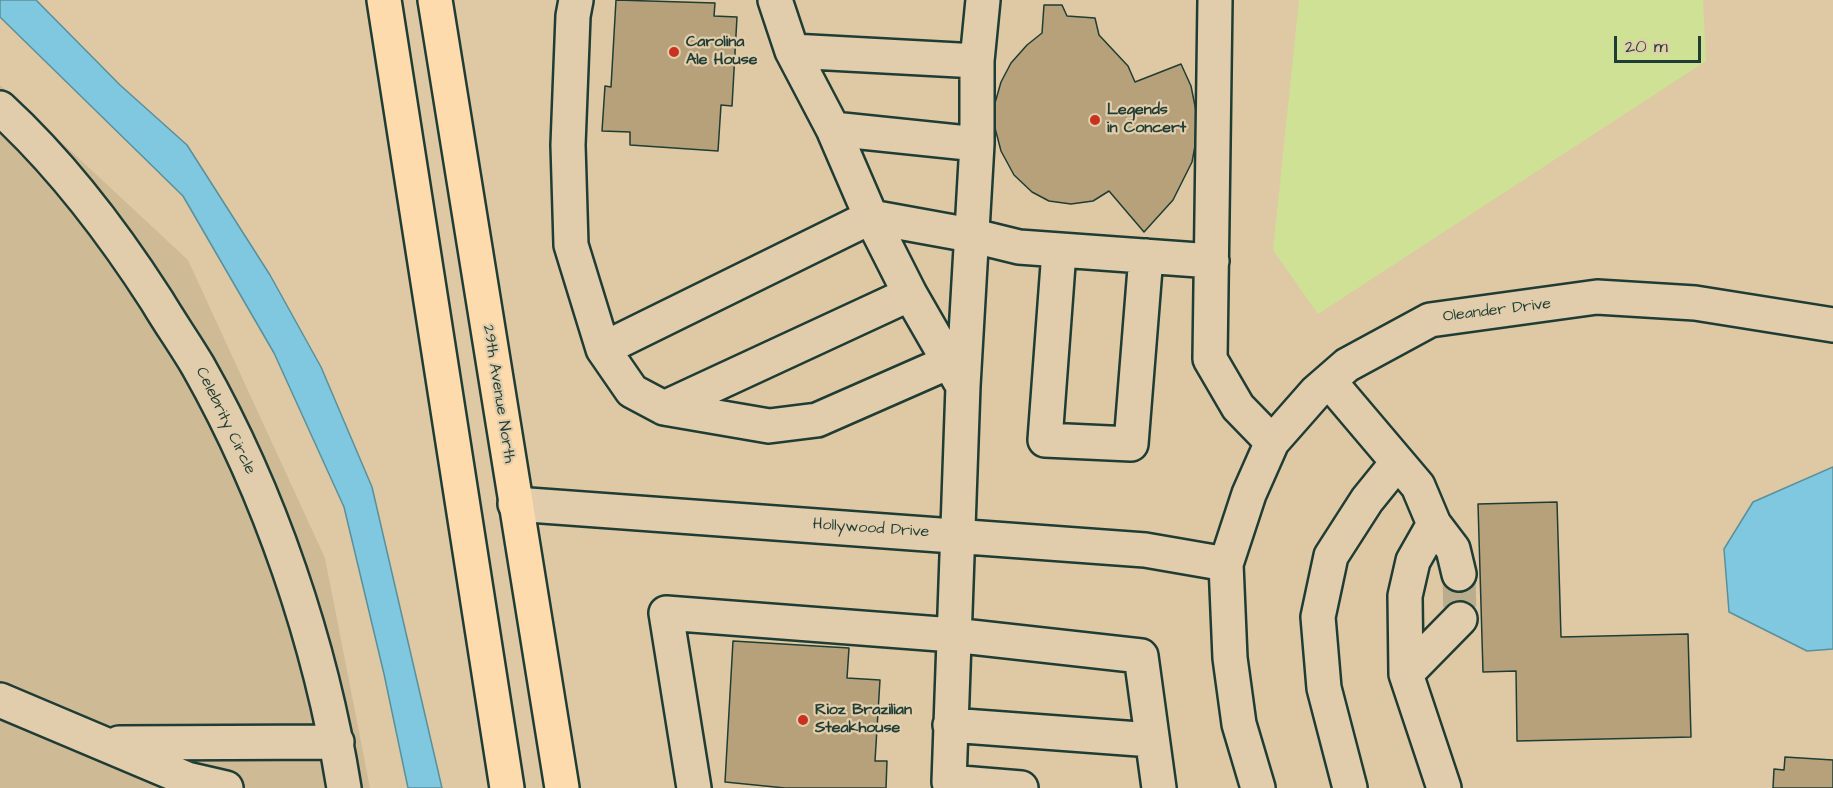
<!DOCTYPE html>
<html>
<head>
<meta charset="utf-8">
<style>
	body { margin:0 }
	#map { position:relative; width:1833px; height:788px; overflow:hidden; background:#dfc9a4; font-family:"Architects Daughter",sans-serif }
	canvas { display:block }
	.scale { position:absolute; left:1614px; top:36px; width:87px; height:27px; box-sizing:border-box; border:3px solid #1f3d34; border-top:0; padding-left:8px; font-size:18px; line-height:21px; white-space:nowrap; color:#1f3d34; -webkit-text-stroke:4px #e1cdab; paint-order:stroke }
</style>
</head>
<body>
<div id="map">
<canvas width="1833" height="788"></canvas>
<div class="scale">20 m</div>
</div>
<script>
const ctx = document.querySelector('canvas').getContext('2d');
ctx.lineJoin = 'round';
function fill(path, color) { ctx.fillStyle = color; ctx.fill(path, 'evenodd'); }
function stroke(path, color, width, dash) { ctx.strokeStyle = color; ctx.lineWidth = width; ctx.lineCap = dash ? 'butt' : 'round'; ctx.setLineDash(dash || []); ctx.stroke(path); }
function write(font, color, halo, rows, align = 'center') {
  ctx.font = font + ' "Architects Daughter",sans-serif'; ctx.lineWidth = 4.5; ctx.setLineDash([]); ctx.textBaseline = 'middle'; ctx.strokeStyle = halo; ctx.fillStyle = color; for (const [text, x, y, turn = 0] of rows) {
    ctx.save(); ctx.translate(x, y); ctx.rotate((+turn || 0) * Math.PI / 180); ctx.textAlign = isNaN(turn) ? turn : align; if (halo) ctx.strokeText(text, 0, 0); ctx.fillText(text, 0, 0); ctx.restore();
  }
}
fill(new Path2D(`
	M 0,85 L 188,260 L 325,558 L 370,788 L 0,788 Z`), '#cfba96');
fill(new Path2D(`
	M 1299,0 L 1703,0 L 1706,61 L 1318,314 L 1273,250 Z`), '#cee195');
const water = new Path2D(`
	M 0,0 L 36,0 L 120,85 L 187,145 L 270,275 L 321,367 L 372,487 L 442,788 L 408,788 L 384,674 L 344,507 L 274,353 L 183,196 L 0,17 Z
	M 1833,467 L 1833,649 L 1807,651 L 1729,612 L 1724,549 L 1753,502 Z`);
fill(water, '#7fc8df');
stroke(water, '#59909b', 1.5);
const building = new Path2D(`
	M 616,0 L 715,3 L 714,16 L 737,17 L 732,106 L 721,105 L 718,151 L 630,145 L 630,132 L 602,131 L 605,86 L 611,87 Z
	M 1044,5 L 1062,5 L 1067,16 L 1095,18 L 1099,35 L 1128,66 L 1135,82 L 1181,64 L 1191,86 L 1196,111 L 1196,141 L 1192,162 L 1173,200 L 1144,232 L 1109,191 L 1093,201 L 1071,204 L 1049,201 L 1032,192 L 1014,175 L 1001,151 L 995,128 L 995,103 L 1001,82 L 1011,63 L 1027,45 L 1042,33 Z
	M 1557,502 L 1561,637 L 1688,634 L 1691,737 L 1517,741 L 1516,671 L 1483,672 L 1478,504 Z
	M 733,641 L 849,648 L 847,678 L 880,680 L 875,761 L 887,761 L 886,788 L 785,788 L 725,782 Z
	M 1785,757 L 1833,760 L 1833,788 L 1773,788 L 1774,769 L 1784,770 Z`);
fill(building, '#b6a17b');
stroke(building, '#1f3d34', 1.5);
stroke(new Path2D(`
	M 1459,574 L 1460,619`), '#b9ad8e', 33, [33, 16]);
const minor = new Path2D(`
	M 576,0 L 573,16 L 568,145 L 571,245 L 603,349 L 632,391 L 664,408 L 769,426 L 817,420 L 949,362
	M 775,0 L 792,51 L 833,129 L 871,217 L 910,294 L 960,381
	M 983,0 L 977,61 L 977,144 L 963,386 L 949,782 L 1021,788
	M 1215,0 L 1210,359 L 1238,407 L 1272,442
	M 792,51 L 977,61
	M 0,108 C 61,164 112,231 157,301 C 170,323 185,344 198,366 C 270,493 321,644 344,788
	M 833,129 L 977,144
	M 1059,251 L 1045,440 L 1131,444 L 1146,256
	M 603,349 L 871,217 L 970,235 L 1019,247 L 1212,261
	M 1329,381 L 1418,486 L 1434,524 L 1413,561 L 1405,596 L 1406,674 L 1444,788
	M 664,408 L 910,294
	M 515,504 L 1145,550 L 1226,564
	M 1434,524 L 1453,549 L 1459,574
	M 1406,674 L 1460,619
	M 0,700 L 187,779 L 226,788
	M 950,725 L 1152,740
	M 119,743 L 337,742
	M 694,788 L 666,613 L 953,635 L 1141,656 L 1159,788
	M 1258,788 L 1239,724 L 1230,658 L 1226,564 L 1249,494 L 1272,442 L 1316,392 L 1347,365 L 1430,320 L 1597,297 L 1695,303 L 1833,325
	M 1350,788 L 1324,688 L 1318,617 L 1331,556 L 1367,500 L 1397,463`);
const major = new Path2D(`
	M 384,0 L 507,788
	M 435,0 L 562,788`);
stroke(minor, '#1f3d34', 38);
stroke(major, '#1f3d34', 38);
stroke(minor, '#e1cdab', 33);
stroke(major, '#fedbac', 33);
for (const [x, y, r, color] of [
	[674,52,6,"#c8321e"],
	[1095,120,6,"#c8321e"],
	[803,720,6,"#c8321e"]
]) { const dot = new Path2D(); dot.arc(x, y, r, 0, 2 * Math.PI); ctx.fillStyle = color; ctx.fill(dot); stroke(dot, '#e1cdab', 2); }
write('bold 16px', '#1f3d34', '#e1cdab', [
	["Carolina",686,43],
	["Ale House",686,61],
	["Legends",1107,111],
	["in Concert",1107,129],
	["Rioz Brazilian",815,711],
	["Steakhouse",815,729]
], 'left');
write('16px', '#1f3d34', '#e1cdab', [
	["Oleander Drive",1497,311,-7],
	["29th Avenue North",498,394,81],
	["Celebrity Circle",225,421,64],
	["Hollywood Drive",871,529,4]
]);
</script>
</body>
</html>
